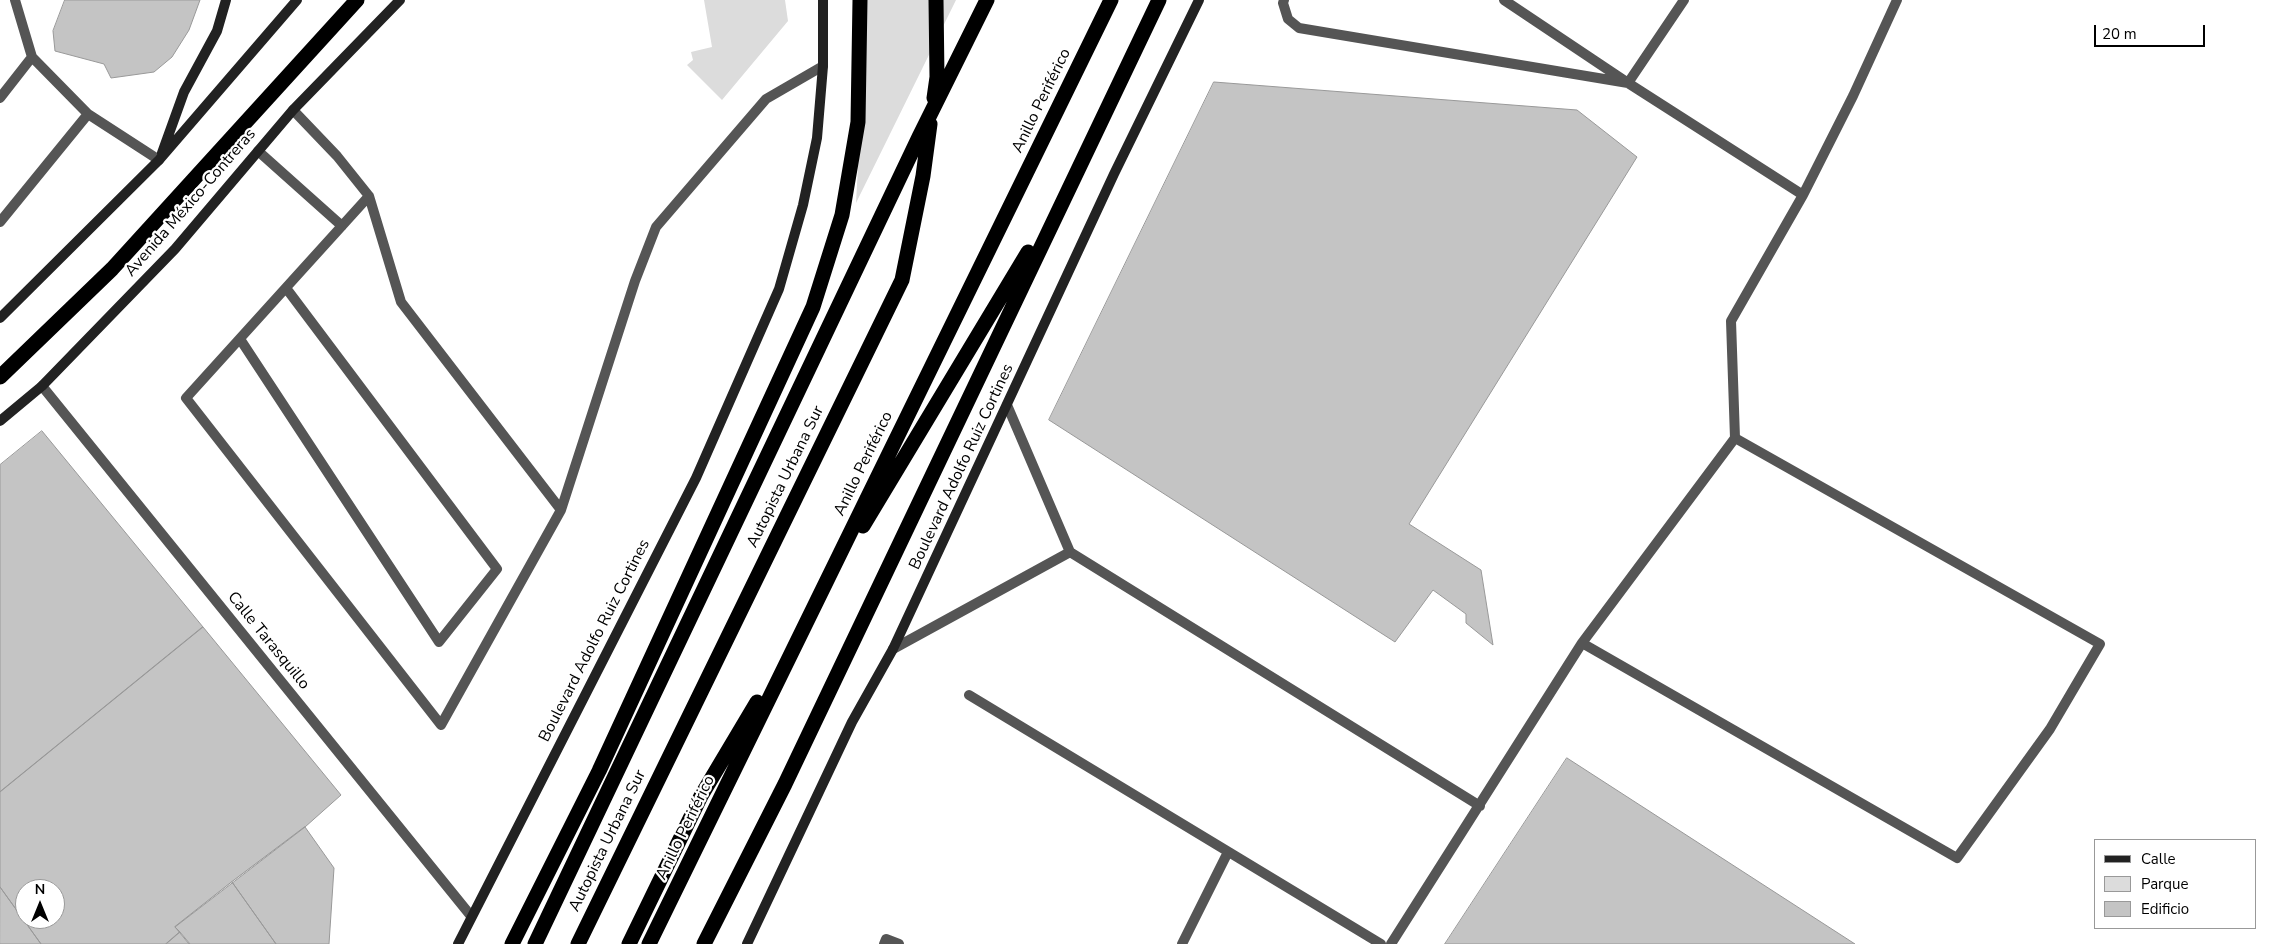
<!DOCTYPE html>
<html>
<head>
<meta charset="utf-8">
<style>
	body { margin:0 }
	#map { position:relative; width:2271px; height:944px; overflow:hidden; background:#fff; font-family:"Nunito Sans",sans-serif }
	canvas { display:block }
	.legend { position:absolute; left:2094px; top:839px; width:162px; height:90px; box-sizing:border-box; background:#fff; border:1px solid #999; margin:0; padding:6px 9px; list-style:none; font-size:15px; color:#000 }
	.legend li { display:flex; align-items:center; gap:10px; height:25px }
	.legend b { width:25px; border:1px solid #999 }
	.north { position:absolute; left:15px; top:879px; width:50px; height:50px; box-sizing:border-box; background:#fff; border:1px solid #999; border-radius:50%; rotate:0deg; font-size:14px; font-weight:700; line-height:20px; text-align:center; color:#000 }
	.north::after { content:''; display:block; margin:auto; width:18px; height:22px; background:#000; clip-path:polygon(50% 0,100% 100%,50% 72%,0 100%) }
	.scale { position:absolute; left:2094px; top:25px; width:111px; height:22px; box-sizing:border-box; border:2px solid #000; border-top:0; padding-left:6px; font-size:15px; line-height:18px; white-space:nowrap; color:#000; -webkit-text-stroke:4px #fff; paint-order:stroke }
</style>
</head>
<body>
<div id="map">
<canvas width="2271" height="944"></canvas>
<ul class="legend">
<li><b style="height:6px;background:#222"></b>Calle</li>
<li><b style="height:14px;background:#dcdcdc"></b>Parque</li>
<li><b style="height:14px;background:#c4c4c4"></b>Edificio</li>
</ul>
<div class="north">N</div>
<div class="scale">20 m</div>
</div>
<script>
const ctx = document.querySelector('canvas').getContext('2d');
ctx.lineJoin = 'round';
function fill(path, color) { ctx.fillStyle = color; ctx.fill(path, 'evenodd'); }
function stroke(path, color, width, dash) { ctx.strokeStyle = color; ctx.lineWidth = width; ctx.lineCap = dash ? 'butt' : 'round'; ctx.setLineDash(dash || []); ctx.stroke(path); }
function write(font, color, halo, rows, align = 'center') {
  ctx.font = font + ' "Nunito Sans",sans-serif'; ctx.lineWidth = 4.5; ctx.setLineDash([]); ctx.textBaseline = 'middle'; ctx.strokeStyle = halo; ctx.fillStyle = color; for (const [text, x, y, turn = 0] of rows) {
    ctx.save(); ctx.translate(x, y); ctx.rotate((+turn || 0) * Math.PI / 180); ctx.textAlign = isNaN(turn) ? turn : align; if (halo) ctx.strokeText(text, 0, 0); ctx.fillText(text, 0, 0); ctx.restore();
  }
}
fill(new Path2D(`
	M 704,0 L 785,0 L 788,21 L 722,100 L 687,65 L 693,60 L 691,52 L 712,47 Z
	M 867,0 L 956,0 L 856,203 Z`), '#dcdcdc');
const building = new Path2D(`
	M 65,0 L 200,0 L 189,30 L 172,57 L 154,72 L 111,78 L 104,64 L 55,51 L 53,31 Z
	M 1214,82 L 1577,110 L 1637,157 L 1409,524 L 1481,570 L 1493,645 L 1466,623 L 1466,614 L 1433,590 L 1395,642 L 1049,420 Z
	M 42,431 L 203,627 L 0,792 L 0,465 Z
	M 203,627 L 341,795 L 305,827 L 175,927 L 180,932 L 166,944 L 41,944 L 0,887 L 0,792 ZM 25,889 L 55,889 L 55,919 L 25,919 Z
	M 1567,758 L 1855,944 L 1445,944 Z
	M 305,827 L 334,868 L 329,944 L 276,944 L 232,882 Z
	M 232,882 L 276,944 L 189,944 L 175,927 Z
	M 0,887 L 41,944 L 0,944 Z
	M 180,932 L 190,944 L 166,944 Z`);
fill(building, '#c4c4c4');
stroke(building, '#999', 1);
stroke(new Path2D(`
	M 15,0 L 32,57 L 88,114 L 159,160
	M 1284,0 L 1283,3 L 1288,19 L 1299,28 L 1628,83
	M 1504,0 L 1628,83 L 1803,195
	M 1628,83 L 1684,0
	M 0,98 L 32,57
	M 293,110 L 337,156 L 369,196 L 401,302 L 561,510
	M 258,151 L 342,226
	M 369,196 L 186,398 L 441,725 L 561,510 L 635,281 L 656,227 L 766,99 L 823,66
	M 0,222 L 88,114
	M 240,339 L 439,642 L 497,569 L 286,288
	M 1007,405 L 1070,552 L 1480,806
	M 1582,643 L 1957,858 L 2050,729 L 2100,644 L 1735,438
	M 893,649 L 1070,552
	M 969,695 L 1381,944
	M 884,944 L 886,939 L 899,944
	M 1182,944 L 1228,852
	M 1391,944 L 1582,643 L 1735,438 L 1731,321 L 1803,195 L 1853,96 L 1897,0`), '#555', 10);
stroke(new Path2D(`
	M 42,386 L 471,916`), '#555', 10);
stroke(new Path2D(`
	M 162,153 L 184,92 L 217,31 L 226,0
	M 0,318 L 159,160 L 297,0
	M 0,421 L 42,386 L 175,249 L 293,110 L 400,0
	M 458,944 L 696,478 L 779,289 L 803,205 L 817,138 L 823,66 L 823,0
	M 747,944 L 852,722 L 893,649 L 1114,174 L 1199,0`), '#222', 10);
stroke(new Path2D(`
	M 934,98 L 937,77 L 936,0
	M 0,377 L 112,269 L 357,0
	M 863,526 L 1028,252
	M 512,944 L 599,771 L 813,307 L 842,215 L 858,122 L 860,0
	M 535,944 L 919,137 L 987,0
	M 578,944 L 902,280 L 923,176 L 930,124
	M 629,944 L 701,796 L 757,702
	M 649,944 L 1111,0
	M 704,944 L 785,784 L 1159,0`), '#000', 15);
write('16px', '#000', '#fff', [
	["Anillo Periférico",1042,101,-64],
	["Avenida México-Contreras",191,203,-49],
	["Anillo Periférico",864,464,-64],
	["Boulevard Adolfo Ruiz Cortines",962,467,-65],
	["Autopista Urbana Sur",786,477,-64],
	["Calle Tarasquillo",268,641,51],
	["Boulevard Adolfo Ruiz Cortines",595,641,-63],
	["Anillo Periférico",686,828,-64],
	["Autopista Urbana Sur",608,841,-64]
]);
</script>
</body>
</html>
